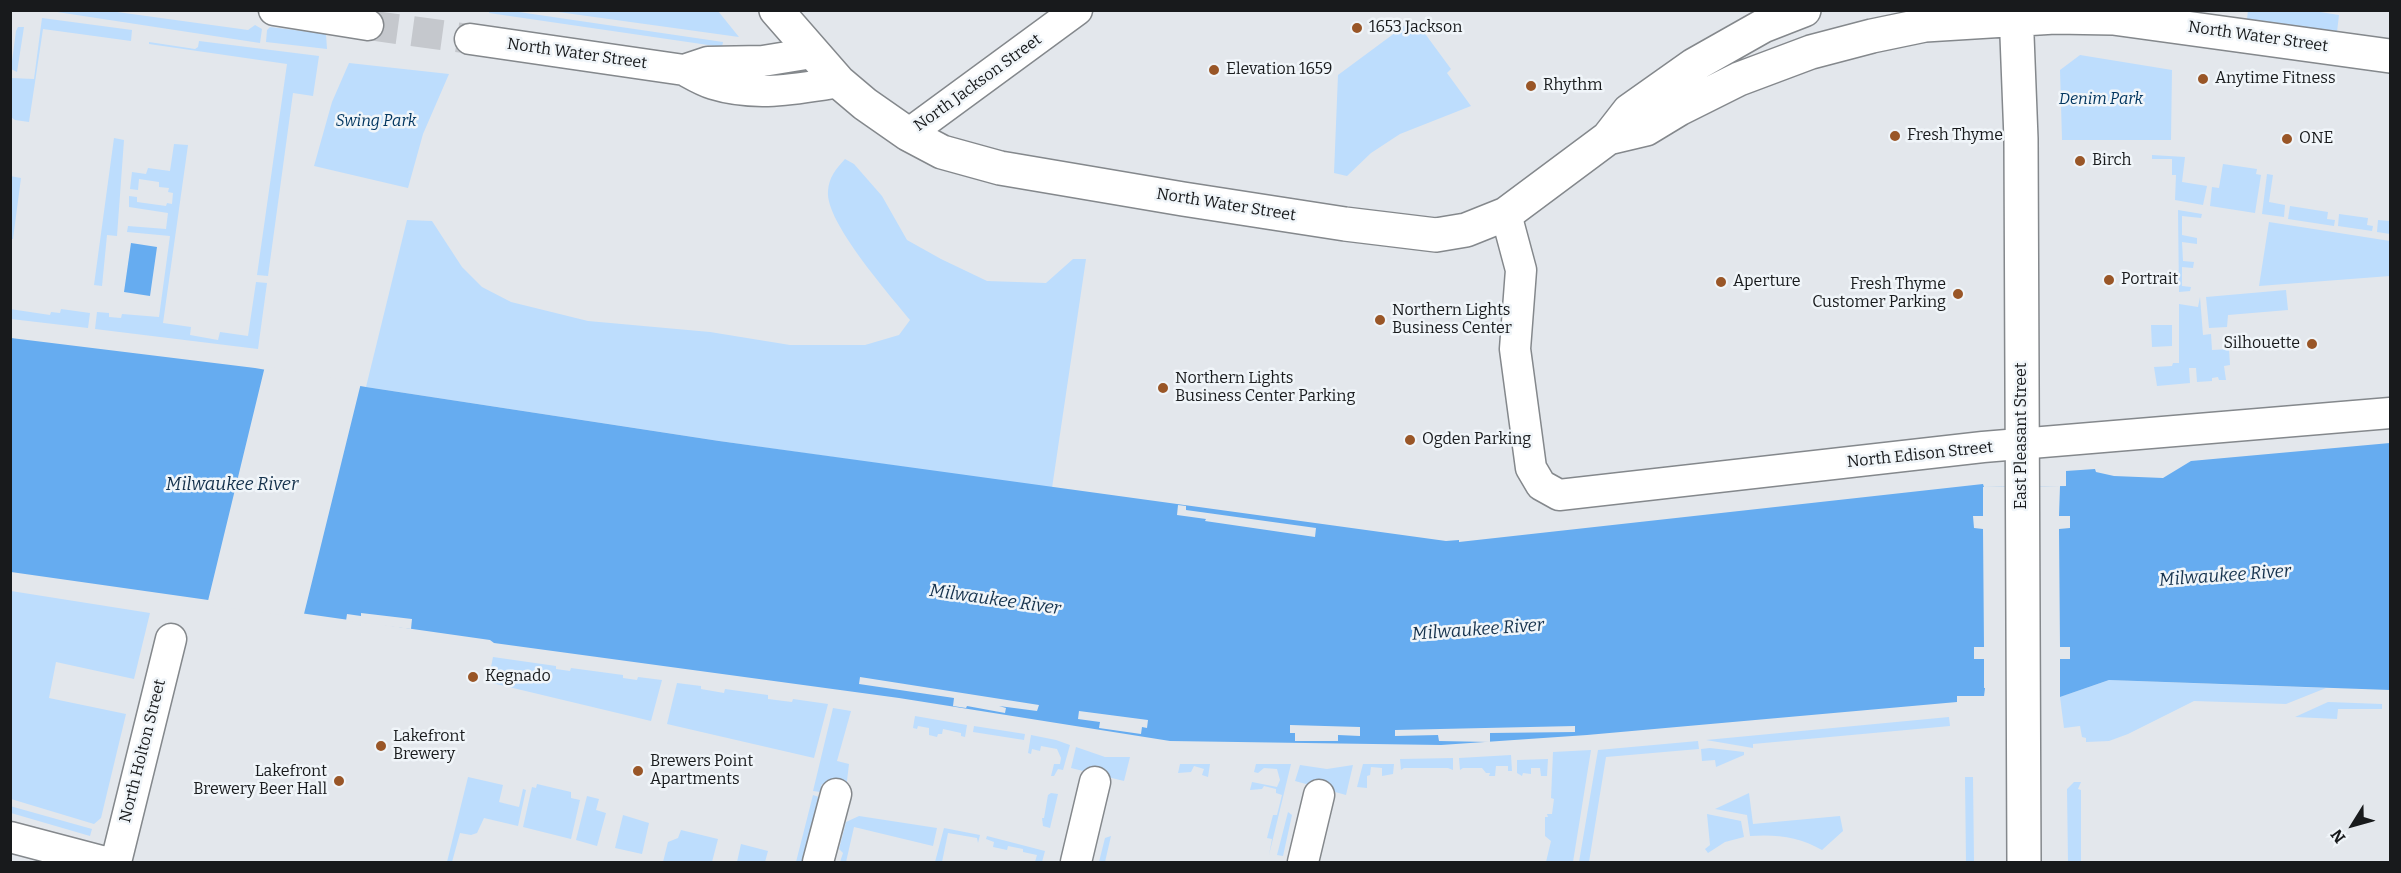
<!DOCTYPE html>
<html>
<head>
<meta charset="utf-8">
<style>
	body { margin:0 }
	#map { position:relative; width:2401px; height:873px; overflow:hidden; background:#e3e7ec; font-family:Bitter,serif }
	canvas { display:block }
	.frame { position:absolute; inset:0; border:12px solid #181a1c; pointer-events:none }
	.north { position:absolute; left:2323px; top:795px; width:60px; height:60px; -webkit-text-stroke:4px #f0f5f9; paint-order:stroke; rotate:233deg; font-size:16px; font-weight:700; line-height:24px; text-align:center; color:#181a1c }
	.north::after { content:''; display:block; margin:auto; width:21px; height:27px; background:#181a1c; clip-path:polygon(50% 0,100% 100%,50% 72%,0 100%) }
</style>
</head>
<body>
<div id="map">
<canvas width="2401" height="873"></canvas>
<div class="frame"></div>
<div class="north">N</div>
</div>
<script>
const ctx = document.querySelector('canvas').getContext('2d');
ctx.lineJoin = 'round';
function fill(path, color) { ctx.fillStyle = color; ctx.fill(path, 'evenodd'); }
function stroke(path, color, width, dash) { ctx.strokeStyle = color; ctx.lineWidth = width; ctx.lineCap = dash ? 'butt' : 'round'; ctx.setLineDash(dash || []); ctx.stroke(path); }
function write(font, color, halo, rows, align = 'center') {
  ctx.font = font + ' Bitter,serif'; ctx.lineWidth = 5; ctx.setLineDash([]); ctx.textBaseline = 'middle'; ctx.strokeStyle = halo; ctx.fillStyle = color; for (const [text, x, y, turn = 0] of rows) {
    ctx.save(); ctx.translate(x, y); ctx.rotate((+turn || 0) * Math.PI / 180); ctx.textAlign = isNaN(turn) ? turn : align; if (halo) ctx.strokeText(text, 0, 0); ctx.fillText(text, 0, 0); ctx.restore();
  }
}
fill(new Path2D(`
	M 44,10 L 110,11 L 248,30 L 255,25 L 262,29 L 260,43 Z
	M 490,10 L 512,11 L 723,42 L 722,47 L 489,13 Z
	M 2248,10 L 2308,10 L 2339,15 L 2337,32 L 2247,19 Z
	M 551,11 L 718,11 L 739,37 Z
	M 42,18 L 132,30 L 131,41 L 43,29 L 29,122 L 15,120 L 11,117 L 11,78 L 34,79 Z
	M 1411,21 L 1426,35 L 1451,69 L 1447,73 L 1471,106 L 1400,134 L 1371,153 L 1347,176 L 1334,173 L 1338,75 Z
	M 18,27 L 24,27 L 17,72 L 11,69 L 16,31 Z
	M 270,27 L 326,34 L 327,49 L 266,42 L 267,30 Z
	M 199,41 L 319,56 L 313,96 L 293,93 L 268,276 L 257,275 L 287,64 L 149,44 L 149,42 L 195,49 L 198,47 Z
	M 2080,55 L 2172,70 L 2171,140 L 2062,140 L 2060,70 Z
	M 349,63 L 449,74 L 423,134 L 408,188 L 314,166 L 332,102 Z
	M 114,138 L 124,140 L 117,236 L 107,235 L 102,286 L 94,285 Z
	M 174,144 L 188,145 L 163,323 L 191,327 L 190,335 L 218,340 L 220,332 L 248,336 L 256,282 L 267,283 L 258,349 L 95,329 L 97,312 L 109,313 L 109,317 L 121,318 L 122,314 L 159,317 L 170,236 L 127,232 L 128,226 L 166,229 L 168,213 L 129,207 L 129,196 L 137,197 L 137,202 L 166,206 L 167,203 L 172,204 L 173,193 L 168,192 L 169,188 L 159,187 L 159,182 L 139,179 L 138,190 L 130,189 L 132,172 L 146,174 L 148,168 L 170,171 Z
	M 2152,155 L 2185,157 L 2182,182 L 2207,186 L 2203,205 L 2175,200 L 2176,175 L 2172,175 L 2172,159 L 2152,159 Z
	M 845,159 L 854,164 L 882,196 L 907,240 L 941,259 L 987,281 L 1046,283 L 1073,259 L 1086,259 L 1052,488 L 719,441 L 366,387 L 407,220 L 432,221 L 462,267 L 482,287 L 511,302 L 588,321 L 710,332 L 790,345 L 865,345 L 899,335 L 910,320 C 890,295 825,222 828,191 C 829,177 836,169 845,159 Z
	M 2223,164 L 2257,169 L 2256,174 L 2261,175 L 2255,213 L 2210,206 L 2212,187 L 2219,188 Z
	M 2267,174 L 2273,175 L 2269,202 L 2285,205 L 2284,217 L 2262,214 Z
	M 10,176 L 21,178 L 13,239 L 10,239 Z
	M 2290,206 L 2328,212 L 2327,219 L 2335,220 L 2334,226 L 2288,219 Z
	M 2178,210 L 2202,214 L 2201,218 L 2182,216 L 2182,235 L 2197,238 L 2197,244 L 2182,242 L 2183,261 L 2194,262 L 2193,268 L 2182,267 L 2182,286 L 2191,287 L 2190,291 L 2179,292 Z
	M 2339,214 L 2368,218 L 2367,225 L 2373,226 L 2372,231 L 2338,226 Z
	M 2378,220 L 2390,221 L 2390,234 L 2377,232 Z
	M 2269,222 L 2390,241 L 2390,276 L 2259,286 Z
	M 2286,290 L 2288,310 L 2228,315 L 2227,327 L 2209,328 L 2206,297 Z
	M 2200,297 L 2203,335 L 2211,334 L 2212,350 L 2229,349 L 2230,365 L 2224,366 L 2226,380 L 2219,380 L 2218,377 L 2212,378 L 2212,381 L 2197,382 L 2196,368 L 2189,368 L 2190,383 L 2157,386 L 2154,367 L 2172,366 L 2173,363 L 2179,363 L 2179,304 L 2198,307 Z
	M 10,309 L 50,315 L 51,312 L 60,313 L 61,309 L 90,313 L 88,328 L 11,319 Z
	M 2151,325 L 2172,325 L 2172,346 L 2152,347 Z
	M 11,591 L 150,613 L 134,679 L 56,662 L 49,698 L 126,714 L 101,818 L 94,824 L 11,799 Z
	M 493,657 L 556,666 L 556,669 L 570,671 L 571,668 L 623,675 L 623,678 L 637,680 L 638,677 L 662,680 L 651,721 L 488,682 Z
	M 2109,680 L 2326,688 L 2286,704 L 2194,701 L 2128,734 L 2109,741 L 2086,742 L 2086,738 L 2082,737 L 2080,726 L 2064,728 L 2060,697 Z
	M 677,683 L 701,686 L 701,689 L 724,693 L 725,689 L 768,695 L 768,699 L 792,702 L 793,699 L 828,704 L 814,758 L 667,724 Z
	M 2328,702 L 2382,704 L 2382,709 L 2338,709 L 2337,719 L 2295,717 Z
	M 833,708 L 851,711 L 837,761 L 849,764 L 846,789 L 822,784 L 820,792 L 813,791 Z
	M 915,716 L 967,725 L 965,737 L 961,736 L 961,733 L 943,729 L 942,734 L 938,734 L 937,737 L 929,735 L 929,728 L 918,726 L 917,729 L 913,728 Z
	M 1949,717 L 1950,726 L 1753,744 L 1753,748 L 1706,740 Z
	M 974,726 L 1025,734 L 1024,740 L 973,732 Z
	M 1031,735 L 1056,740 L 1070,745 L 1063,770 L 1058,769 L 1054,776 L 1051,776 L 1054,764 L 1060,764 L 1061,758 L 1057,749 L 1041,746 L 1040,751 L 1032,749 L 1031,754 L 1028,753 Z
	M 1698,741 L 1699,749 L 1606,757 L 1589,862 L 1579,862 L 1598,750 Z
	M 1076,747 L 1105,757 L 1130,757 L 1124,781 L 1071,768 Z
	M 1710,748 L 1744,752 L 1744,755 L 1716,767 L 1715,760 L 1702,761 L 1701,749 Z
	M 1591,750 L 1573,862 L 1546,862 L 1551,841 L 1545,836 L 1545,817 L 1548,817 L 1547,814 L 1552,814 L 1554,799 L 1551,798 L 1553,752 Z
	M 1511,755 L 1512,771 L 1508,771 L 1508,766 L 1496,766 L 1495,776 L 1489,776 L 1490,773 L 1486,773 L 1482,768 L 1463,768 L 1460,770 L 1459,758 Z
	M 1453,758 L 1453,770 L 1448,768 L 1404,768 L 1401,770 L 1400,759 Z
	M 1548,759 L 1547,776 L 1541,776 L 1540,768 L 1531,768 L 1531,774 L 1523,773 L 1522,776 L 1517,773 L 1517,760 Z
	M 1180,764 L 1210,764 L 1208,777 L 1202,775 L 1204,769 L 1194,766 L 1191,772 L 1178,773 Z
	M 1256,764 L 1291,764 L 1269,855 L 1272,839 L 1267,838 L 1273,815 L 1277,815 L 1282,795 L 1276,793 L 1276,789 L 1264,786 L 1262,789 L 1250,790 L 1252,782 L 1277,787 L 1280,780 L 1277,769 L 1264,768 L 1258,773 L 1254,772 Z
	M 1363,764 L 1394,764 L 1393,774 L 1382,776 L 1382,768 L 1371,767 L 1370,775 L 1367,776 L 1367,788 L 1357,787 Z
	M 1300,765 L 1327,769 L 1353,765 L 1346,795 L 1295,781 Z
	M 468,777 L 503,785 L 499,802 L 519,807 L 523,789 L 526,790 L 518,826 L 484,818 L 477,833 L 471,835 L 460,833 L 452,862 L 447,862 Z
	M 1965,777 L 1973,777 L 1974,862 L 1966,862 Z
	M 2074,782 L 2081,782 L 2078,789 L 2081,790 L 2081,862 L 2068,862 L 2067,789 Z
	M 537,784 L 571,792 L 571,798 L 580,800 L 571,839 L 523,827 L 532,787 L 536,788 Z
	M 1051,793 L 1058,794 L 1050,828 L 1043,826 L 1042,818 L 1044,818 L 1048,795 Z
	M 1749,793 L 1753,824 L 1840,816 L 1843,831 L 1822,850 C 1800,837 1776,834 1750,836 L 1747,815 L 1715,809 Z
	M 813,795 L 819,797 L 803,862 L 796,862 Z
	M 587,796 L 599,799 L 596,810 L 606,813 L 597,846 L 576,840 Z
	M 10,806 L 92,829 L 90,836 L 11,813 Z
	M 1288,812 L 1292,815 L 1283,856 L 1277,855 Z
	M 1707,814 L 1741,821 L 1744,837 L 1725,842 L 1708,853 L 1705,849 L 1710,845 Z
	M 623,815 L 649,823 L 642,854 L 615,848 Z
	M 859,816 L 937,828 L 933,846 L 854,827 L 846,862 L 840,862 L 843,853 L 839,849 L 846,822 Z
	M 944,828 L 980,835 L 978,843 L 977,838 L 948,833 L 942,862 L 935,862 Z
	M 681,830 L 718,839 L 712,862 L 663,862 L 668,842 L 678,838 Z
	M 987,836 L 1045,851 L 1042,862 L 1035,862 L 1037,855 L 1023,852 L 1023,849 L 1008,846 L 1007,850 L 993,847 L 994,842 L 986,839 Z
	M 1111,836 L 1105,862 L 1099,862 L 1105,838 Z
	M 741,844 L 768,851 L 765,862 L 737,862 Z`), '#bdddfd');
fill(new Path2D(`
	M 131,243 L 157,247 L 150,296 L 124,292 Z
	M 11,338 L 255,368 L 366,387 L 719,441 L 1446,541 L 1459,540 L 1459,542 L 1983,484 L 1984,487 L 2066,486 L 2066,471 L 2095,469 L 2096,472 L 2114,476 L 2163,478 L 2191,461 L 2390,443 L 2390,690 L 2109,680 L 2060,697 L 2060,688 L 1985,688 L 1984,696 L 1957,696 L 1957,702 L 1587,735 L 1441,745 L 1170,741 L 899,698 L 494,643 L 490,640 L 11,572 Z`), '#66acf0');
fill(new Path2D(`
	M 265,366 L 361,383 L 303,618 L 207,605 Z
	M 2060,486 L 2059,516 L 2070,516 L 2070,528 L 2059,529 L 2060,647 L 2070,647 L 2070,659 L 2060,659 L 2060,688 L 1984,688 L 1984,659 L 1974,659 L 1974,647 L 1984,647 L 1983,529 L 1974,528 L 1973,516 L 1983,516 L 1983,487 Z
	M 1178,505 L 1186,506 L 1186,510 L 1316,528 L 1315,537 L 1205,521 L 1206,519 L 1177,515 Z
	M 361,613 L 412,619 L 411,629 L 346,621 L 347,614 L 361,616 Z
	M 860,677 L 1039,705 L 1037,711 L 999,706 L 1006,708 L 1005,713 L 967,706 L 966,708 L 953,706 L 954,698 L 859,684 Z
	M 1079,711 L 1148,720 L 1147,728 L 1142,727 L 1141,734 L 1099,728 L 1100,722 L 1078,719 Z
	M 1290,725 L 1360,727 L 1360,736 L 1338,735 L 1338,741 L 1295,741 L 1295,733 L 1290,733 Z
	M 1575,726 L 1575,732 L 1490,733 L 1490,742 L 1439,741 L 1438,735 L 1395,736 L 1395,730 Z`), '#e3e7ec');
stroke(new Path2D(`
	M 368,25 L 470,39`), '#c5c8cd', 30, [30, 15]);
const street = new Path2D(`
	M 274,10 L 368,25
	M 470,39 L 684,70 C 693,75 703,81 713,84 C 755,97 797,89 839,82
	M 684,70 L 708,62 L 763,61 L 812,53
	M 908,134 L 1077,10
	M 1506,214 L 1521,270 L 1515,349 L 1531,468 L 1541,485 L 1559,495 L 1983,447 L 2390,413
	M 10,837 L 105,862
	M 116,862 L 171,639
	M 818,862 L 836,794
	M 1076,862 L 1095,782
	M 1303,862 L 1319,795`);
const secondary = new Path2D(`
	M 776,10 L 839,82 L 865,104 L 908,134 L 942,152 L 1000,168 L 1183,199 L 1345,224 L 1436,235 L 1466,230 L 1506,214 L 1608,138 L 1629,111 L 1694,65 L 1763,26 L 1804,10
	M 2016,10 L 2021,139 L 2024,862
	M 1608,138 L 1646,129 L 1679,109 L 1739,79 L 1811,52 L 1872,36 L 1925,25 L 2055,17 L 2113,18 L 2390,56`);
stroke(street, '#84888c', 33);
stroke(secondary, '#84888c', 36);
stroke(street, '#fff', 30);
stroke(secondary, '#fff', 33);
for (const [x, y, r, color] of [
	[1357,28,6,"#995627"],
	[1214,70,6,"#995627"],
	[2203,79,6,"#995627"],
	[1531,86,6,"#995627"],
	[1895,136,6,"#995627"],
	[2287,139,6,"#995627"],
	[2080,161,6,"#995627"],
	[2109,280,6,"#995627"],
	[1721,282,6,"#995627"],
	[1958,294,6,"#995627"],
	[1380,320,6,"#995627"],
	[2312,344,6,"#995627"],
	[1163,388,6,"#995627"],
	[1410,440,6,"#995627"],
	[473,677,6,"#995627"],
	[381,746,6,"#995627"],
	[638,771,6,"#995627"],
	[339,781,6,"#995627"]
]) { const dot = new Path2D(); dot.arc(x, y, r, 0, 2 * Math.PI); ctx.fillStyle = color; ctx.fill(dot); stroke(dot, '#f0f5f9', 2); }
write('16px', '#181a1c', '#f0f5f9', [
	["1653 Jackson",1369,28],
	["Elevation 1659",1226,70],
	["Anytime Fitness",2215,79],
	["Rhythm",1543,86],
	["Fresh Thyme",1907,136],
	["ONE",2299,139],
	["Birch",2092,161],
	["Portrait",2121,280],
	["Aperture",1733,282],
	["Fresh Thyme",1946,285,"right"],
	["Customer Parking",1946,303,"right"],
	["Northern Lights",1392,311],
	["Business Center",1392,329],
	["Silhouette",2300,344,"right"],
	["Northern Lights",1175,379],
	["Business Center Parking",1175,397],
	["Ogden Parking",1422,440],
	["Kegnado",485,677],
	["Lakefront",393,737],
	["Brewery",393,755],
	["Brewers Point",650,762],
	["Apartments",650,780],
	["Lakefront",327,772,"right"],
	["Brewery Beer Hall",327,790,"right"]
], 'left');
write('16px', '#181a1c', '#f0f5f9', [
	["North Water Street",2258,37,8],
	["North Water Street",577,54,8],
	["North Jackson Street",978,83,-36],
	["North Water Street",1226,205,9],
	["East Pleasant Street",2022,436,-90],
	["North Edison Street",1920,455,-6],
	["North Holton Street",143,751,-76]
]);
write('italic 16px', '#00355f', '#f0f5f9', [
	["Denim Park",2101,100],
	["Swing Park",376,122]
]);
write('italic 18px', '#15324d', '#f0f5f9', [
	["Milwaukee River",232,485],
	["Milwaukee River",2225,576,-4],
	["Milwaukee River",995,600,8],
	["Milwaukee River",1478,630,-4]
]);
</script>
</body>
</html>
